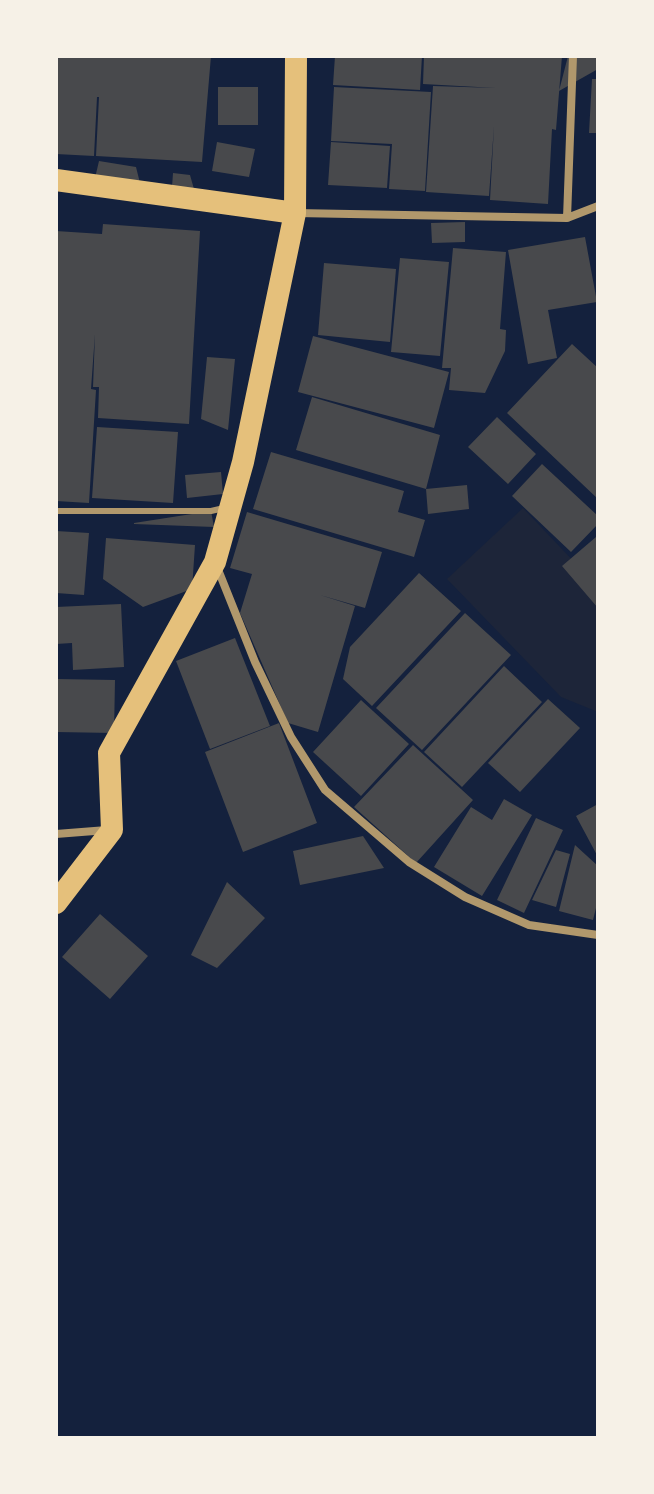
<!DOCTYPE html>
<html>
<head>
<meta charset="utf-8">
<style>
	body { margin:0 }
	#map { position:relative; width:654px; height:1494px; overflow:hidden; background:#14213d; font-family:"Public Sans",sans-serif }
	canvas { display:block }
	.frame { position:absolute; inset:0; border:58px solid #f6f1e7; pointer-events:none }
</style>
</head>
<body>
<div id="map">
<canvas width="654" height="1494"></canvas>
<div class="frame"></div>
</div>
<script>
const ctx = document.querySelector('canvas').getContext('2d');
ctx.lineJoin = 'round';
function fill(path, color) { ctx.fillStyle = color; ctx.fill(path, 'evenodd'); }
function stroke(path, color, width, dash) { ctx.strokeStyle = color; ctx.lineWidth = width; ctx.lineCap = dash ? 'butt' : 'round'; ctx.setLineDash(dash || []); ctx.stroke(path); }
fill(new Path2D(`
	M 523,508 L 598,587 L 598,712 L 561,697 L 447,579 Z`), '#1d2539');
fill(new Path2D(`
	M 56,56 L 211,56 L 202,162 L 96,156 L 99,97 L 97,97 L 94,156 L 56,154 Z
	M 335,56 L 422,56 L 420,90 L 333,85 Z
	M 424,56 L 562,56 L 556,130 L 552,129 L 548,204 L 490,200 L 494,126 L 489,196 L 426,192 L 433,86 L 496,88 L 423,84 Z
	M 568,56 L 598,56 L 598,69 L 559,91 Z
	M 592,79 L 598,79 L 598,133 L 589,133 Z
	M 218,87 L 258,87 L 258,125 L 218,125 Z
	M 334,87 L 431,92 L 425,191 L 389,189 L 392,144 L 331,141 Z
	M 217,142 L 255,149 L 249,177 L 212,171 Z
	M 331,142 L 390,146 L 387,188 L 328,185 Z
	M 99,161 L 136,167 L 140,183 L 95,178 Z
	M 173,173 L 190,175 L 194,189 L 172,187 Z
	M 465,222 L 465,242 L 432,243 L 431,223 Z
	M 103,224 L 200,231 L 189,424 L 98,418 L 99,387 L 93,387 L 95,334 L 91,389 L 96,390 L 89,503 L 56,501 L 56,231 L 102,234 Z
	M 585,237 L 597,302 L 548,310 L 557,358 L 528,364 L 508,250 Z
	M 453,248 L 506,252 L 500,329 L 506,330 L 505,351 L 485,393 L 449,390 L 451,368 L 442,368 Z
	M 400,258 L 449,262 L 440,356 L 391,352 Z
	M 324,263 L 396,269 L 390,342 L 318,335 Z
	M 313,336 L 449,372 L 434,428 L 298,392 Z
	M 572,344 L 598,368 L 598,499 L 507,413 Z
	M 207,357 L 235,359 L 228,430 L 201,419 Z
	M 312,397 L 440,435 L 426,489 L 296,450 Z
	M 497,417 L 536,454 L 508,484 L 468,447 Z
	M 97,427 L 178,432 L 173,503 L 92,498 Z
	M 271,452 L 404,491 L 398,512 L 425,520 L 414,557 L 253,509 Z
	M 542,464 L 598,516 L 598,524 L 571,552 L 512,496 Z
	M 221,472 L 223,494 L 187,498 L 185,475 Z
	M 467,485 L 469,509 L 428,514 L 426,489 Z
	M 211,511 L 214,527 L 134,524 L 134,523 Z
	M 247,512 L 382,552 L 365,608 L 320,595 L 355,606 L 318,732 L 288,723 L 240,613 L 252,574 L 230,568 Z
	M 56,531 L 89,533 L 84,595 L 56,593 Z
	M 596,537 L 598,539 L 598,608 L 562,566 Z
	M 106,538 L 195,545 L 192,589 L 143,607 L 103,579 Z
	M 419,573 L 461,611 L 372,706 L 343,679 L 350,647 Z
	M 121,604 L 124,667 L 73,670 L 72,643 L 56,644 L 56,607 Z
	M 465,613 L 511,655 L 422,750 L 376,708 Z
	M 235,638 L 270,726 L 210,749 L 176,661 Z
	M 504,666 L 542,702 L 462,787 L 424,752 Z
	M 56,679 L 115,680 L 114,733 L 56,732 Z
	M 548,699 L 580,728 L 520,792 L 488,763 Z
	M 361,700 L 409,744 L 361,796 L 313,752 Z
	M 279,723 L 317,823 L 243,852 L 205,752 Z
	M 413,745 L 473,800 L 416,863 L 354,807 Z
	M 504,799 L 532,815 L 482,896 L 434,867 L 471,807 L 492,820 Z
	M 598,804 L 598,857 L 576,816 Z
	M 536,818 L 563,830 L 524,913 L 497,900 Z
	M 363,836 L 384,868 L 300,885 L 293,851 Z
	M 575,845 L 598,866 L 598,900 L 593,920 L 559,911 Z
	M 556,850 L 570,854 L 556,907 L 532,900 Z
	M 227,882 L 265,918 L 217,968 L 191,955 Z
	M 100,914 L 148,956 L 110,999 L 62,957 Z`), '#48494c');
stroke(new Path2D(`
	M 56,511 L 211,511 L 224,508`), '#b1986c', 6);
stroke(new Path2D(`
	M 296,213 L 567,218 L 598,206
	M 567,218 L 573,56
	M 217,567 L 255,662 L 291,737 L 325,790 L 409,862 L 465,897 L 529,925 L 598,935
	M 56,834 L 107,830`), '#b1986c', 8);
stroke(new Path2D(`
	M 56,180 L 295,213
	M 56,903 L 112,830 L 109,753 L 215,562 L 243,462 L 295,213 L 296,56`), '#e5c07b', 22);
</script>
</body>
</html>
